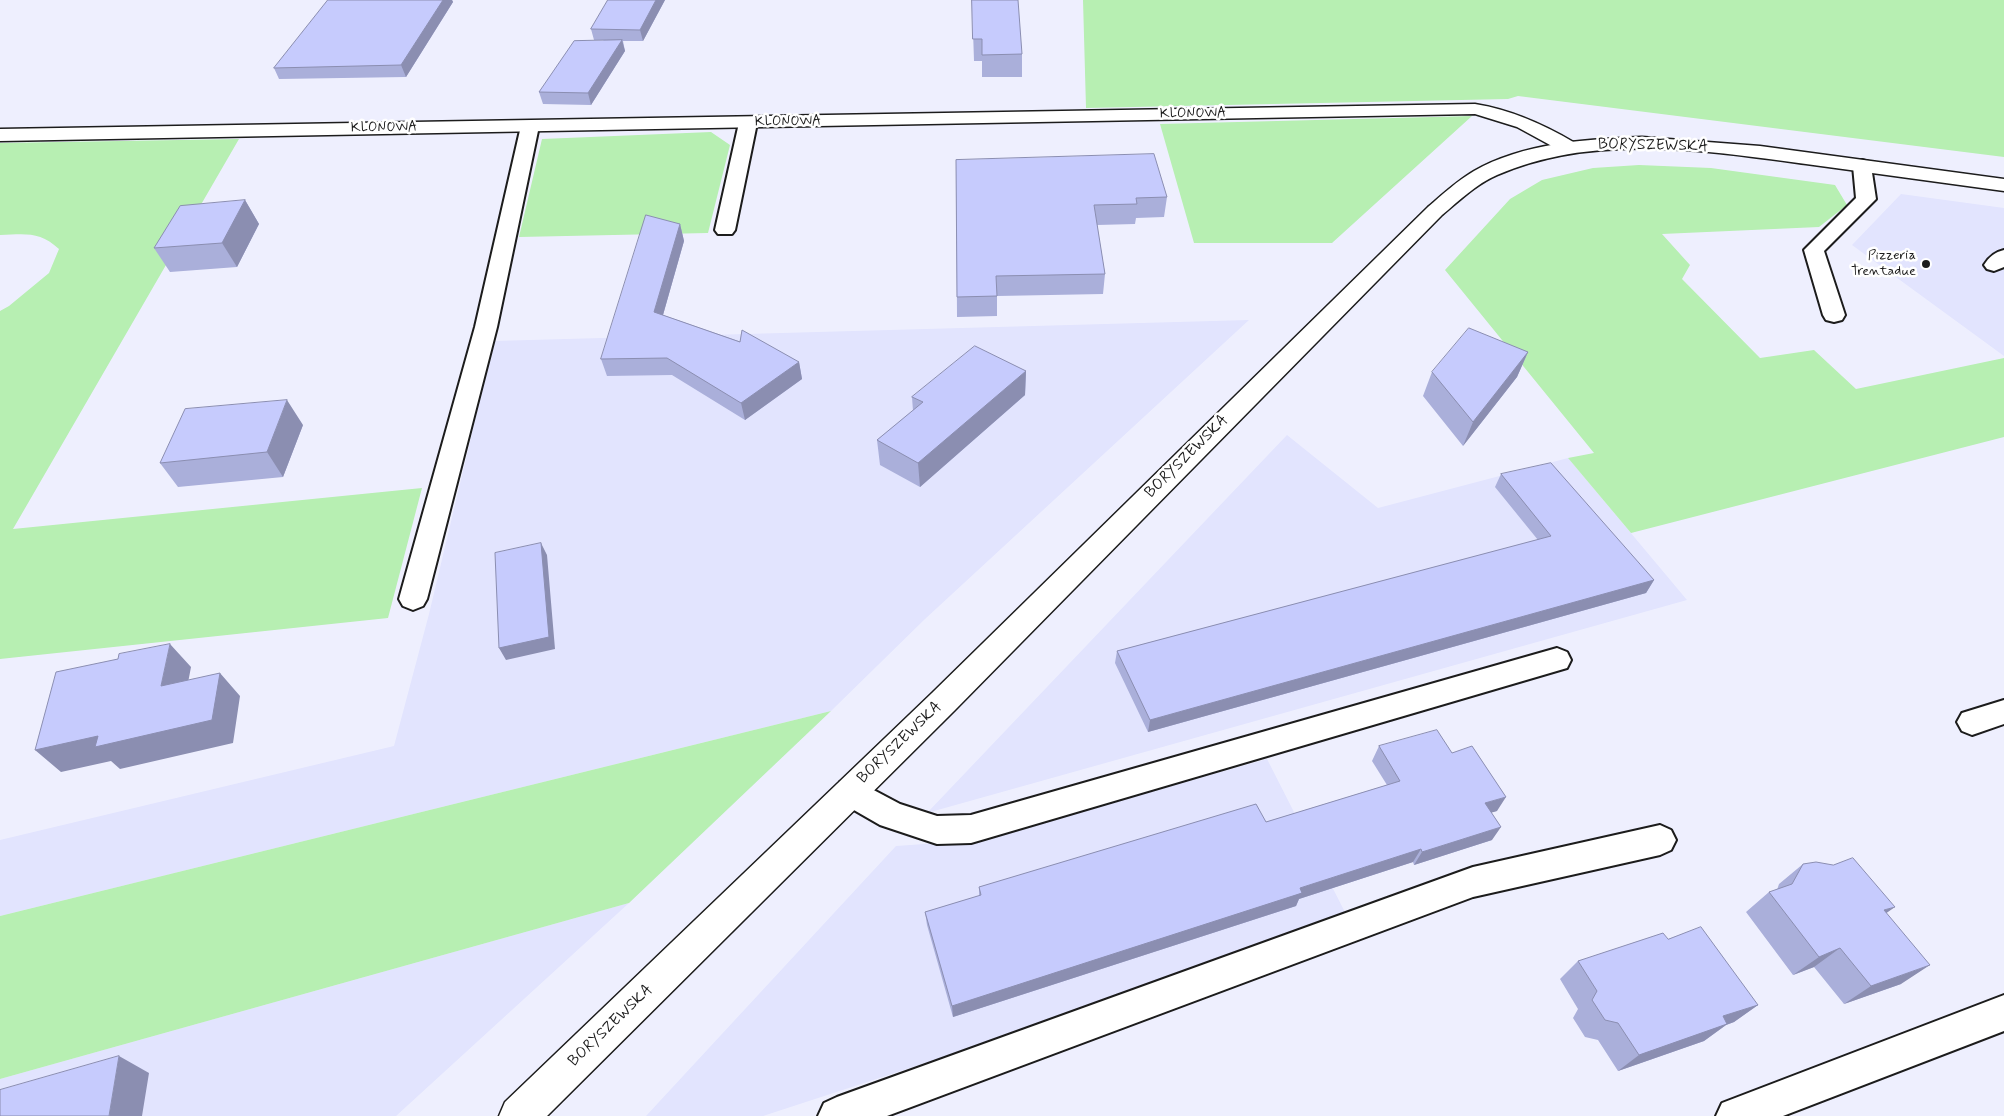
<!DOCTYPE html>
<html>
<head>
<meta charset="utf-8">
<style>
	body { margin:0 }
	canvas { display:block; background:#eeeffe }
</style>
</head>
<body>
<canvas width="2004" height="1116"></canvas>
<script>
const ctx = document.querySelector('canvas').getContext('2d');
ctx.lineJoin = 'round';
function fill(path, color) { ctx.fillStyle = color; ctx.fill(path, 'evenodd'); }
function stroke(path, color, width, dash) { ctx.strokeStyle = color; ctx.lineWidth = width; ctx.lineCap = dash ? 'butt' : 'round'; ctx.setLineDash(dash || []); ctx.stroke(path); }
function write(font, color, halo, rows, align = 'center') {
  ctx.font = font + ' Mynerve,sans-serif'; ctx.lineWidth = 5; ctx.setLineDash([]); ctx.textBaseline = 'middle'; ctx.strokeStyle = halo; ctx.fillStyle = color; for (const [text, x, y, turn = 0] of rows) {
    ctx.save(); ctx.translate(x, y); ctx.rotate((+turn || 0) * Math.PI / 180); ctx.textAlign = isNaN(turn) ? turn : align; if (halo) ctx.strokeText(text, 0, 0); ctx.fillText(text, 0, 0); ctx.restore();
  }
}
fill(new Path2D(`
	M 1901,194 L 2004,208 L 2004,356 L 1852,245 Z
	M 1249,320 L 925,619 L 831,711 L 0,916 L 0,840 L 394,746 L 429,614 L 494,341 Z
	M 1287,435 L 1378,508 L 1568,458 L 1687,600 L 927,813 Z
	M 1267,759 L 1351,924 L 763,1116 L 646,1116 L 896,846 L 981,840 Z
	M 629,903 L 396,1116 L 0,1116 L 0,1079 Z`), '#e2e4fe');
fill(new Path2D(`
	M 1083,0 L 2004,0 L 2004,157 L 1518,96 L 1508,99 L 1086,108 Z
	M 1472,116 L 1332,243 L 1194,243 L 1160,124 Z
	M 711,132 L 730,145 L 708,233 L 519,237 L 542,139 Z
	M 239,139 L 13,529 L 422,488 L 388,618 L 0,659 L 0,311 L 9,306 L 49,273 L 59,249 C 40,231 25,234 0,235 L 0,143 Z
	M 1639,165 L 1711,168 L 1835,185 L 1847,205 L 1819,227 L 1662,234 L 1690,265 L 1682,279 L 1760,358 L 1814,350 L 1856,389 L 2004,358 L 2004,437 L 1631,533 L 1568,458 L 1594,453 L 1445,270 L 1510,199 L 1542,180 L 1593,168 Z
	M 831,711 L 629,903 L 0,1079 L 0,916 Z`), '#b7efb2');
const lane = new Path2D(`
	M 748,118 L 754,119 L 757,123 L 735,230 L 732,234 L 718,234 L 715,230 L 739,123 L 742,119 Z
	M 530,121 L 536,122 L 539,126 L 497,327 L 427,599 L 423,606 L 413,610 L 403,606 L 399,599 L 475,327 L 521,126 L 524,122 Z
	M 1862,160 L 1869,162 L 1871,166 L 1876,199 L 1824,251 L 1845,315 L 1842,320 L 1834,322 L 1826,320 L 1823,315 L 1804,250 L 1856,198 L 1853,166 L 1855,162 Z
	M 2004,250 L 2004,267 L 1994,271 L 1987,269 L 1984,265 C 1989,257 1995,252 2004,250 Z
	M 1557,648 L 1567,652 L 1571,660 L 1567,668 L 971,843 L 937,844 L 880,825 L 840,802 L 836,792 L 840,782 L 851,778 L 900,804 L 937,816 L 971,815 Z
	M 2004,700 L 2004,724 L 1972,735 L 1962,731 L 1957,722 L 1962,713 Z
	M 1660,825 L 1671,830 L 1676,840 L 1671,850 L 1660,855 L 1473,897 L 887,1116 L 818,1116 L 824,1103 L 837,1097 L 1473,867 Z
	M 2004,995 L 2004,1031 L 1783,1116 L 1716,1116 L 1722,1103 Z`);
const street = new Path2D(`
	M 1475,104 C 1512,110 1543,124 1575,143 L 1577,147 L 1575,151 L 1561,151 L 1517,127 L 1475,114 L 0,141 L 0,129 Z`);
const secondary = new Path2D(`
	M 1642,137 L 1760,146 L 2004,179 L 2004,191 C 1938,182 1872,173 1806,164 C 1703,150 1594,133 1497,175 C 1476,184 1459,201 1442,215 L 954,711 L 547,1116 L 499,1116 L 505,1102 L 932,693 L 1428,207 C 1443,194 1457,181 1474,171 C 1523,143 1586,139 1642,137 Z`);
stroke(lane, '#1c1c1c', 4);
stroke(street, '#1c1c1c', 3);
stroke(secondary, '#1c1c1c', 3);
fill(lane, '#fff');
fill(street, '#fff');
fill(secondary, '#fff');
fill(new Path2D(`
	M 328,0 L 452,0 L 453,2 L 406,77 L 279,79 L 274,68 Z
	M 608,0 L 665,0 L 643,41 L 623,41 L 625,51 L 591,105 L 543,104 L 539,92 L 604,40 L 594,40 L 591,29 Z
	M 972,0 L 1022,54 L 1022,77 L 982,77 L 982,61 L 974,61 Z
	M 956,160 L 1167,197 L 1164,217 L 1136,218 L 1135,224 L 1097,225 L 1105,274 L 1103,294 L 997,296 L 997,316 L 957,317 Z
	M 245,200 L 259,224 L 237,267 L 170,272 L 154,248 Z
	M 680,224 L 684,241 L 663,315 L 799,362 L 802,379 L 745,420 L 672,375 L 607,376 L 601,359 Z
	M 1528,352 L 1517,377 L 1463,446 L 1423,396 L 1432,372 Z
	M 1026,371 L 1025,395 L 920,487 L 880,465 L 877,440 L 913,411 L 912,397 Z
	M 303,425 L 283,477 L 178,487 L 160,463 Z
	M 1501,474 L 1654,580 L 1646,593 L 1148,732 L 1115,663 L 1117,651 L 1538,540 L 1495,487 Z
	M 1379,746 L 1452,753 L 1497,811 L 1492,812 L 1492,840 L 1414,865 L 1413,862 L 1299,899 L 1296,906 L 953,1017 L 927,925 L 925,912 L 979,896 L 979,887 L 1266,822 L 1387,785 L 1372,761 Z
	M 1803,864 L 1886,913 L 1901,984 L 1844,1004 L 1814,967 L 1793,975 L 1746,912 L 1769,892 L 1777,890 L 1779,884 Z
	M 1668,939 L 1758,1005 L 1734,1022 L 1726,1025 L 1704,1041 L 1618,1071 L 1598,1040 L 1585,1037 L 1573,1018 L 1578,1009 L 1560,979 L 1578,961 Z`), '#aaafda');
fill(new Path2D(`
	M 443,0 L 452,0 L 453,2 L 406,77 L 401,65 Z
	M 656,0 L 665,0 L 643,41 L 640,30 Z
	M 622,40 L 625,51 L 591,105 L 588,93 Z
	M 245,200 L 259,224 L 237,267 L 222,243 Z
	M 680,224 L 684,241 L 659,329 L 654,312 Z
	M 1528,352 L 1517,377 L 1463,446 L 1473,422 Z
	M 799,362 L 802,379 L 745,420 L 741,403 Z
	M 1026,371 L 1025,395 L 920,487 L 918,463 Z
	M 287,400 L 303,425 L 283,477 L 267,452 Z
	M 541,543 L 547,555 L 555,649 L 506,660 L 499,648 Z
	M 1654,580 L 1646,593 L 1148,732 L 1150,720 Z
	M 170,644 L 191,667 L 183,709 L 161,686 Z
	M 220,673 L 240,696 L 233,743 L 120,769 L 111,761 L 61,772 L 35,750 Z
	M 1506,797 L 1497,811 L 1477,817 L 1485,803 Z
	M 1501,827 L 1492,840 L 1414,865 L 1422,852 Z
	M 1421,849 L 1413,862 L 1299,899 L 1296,906 L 953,1017 L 952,1006 L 1300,888 Z
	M 1895,907 L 1868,926 L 1884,910 Z
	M 1840,948 L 1814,967 L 1793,975 L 1819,957 Z
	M 1930,965 L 1901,984 L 1844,1004 L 1871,986 Z
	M 1758,1005 L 1734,1022 L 1726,1025 L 1704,1041 L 1618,1071 L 1639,1055 L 1723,1016 Z
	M 119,1056 L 149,1073 L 142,1116 L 109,1116 Z`), '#8b8eb1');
const building = new Path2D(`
	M 328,0 L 443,0 L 401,65 L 274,68 Z
	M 608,0 L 656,0 L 640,30 L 591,29 Z
	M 972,0 L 1018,0 L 1022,54 L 982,55 L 982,39 L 973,39 Z
	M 622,40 L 588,93 L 539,92 L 574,41 Z
	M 1154,154 L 1167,197 L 1136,198 L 1137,204 L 1094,205 L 1105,274 L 996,276 L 997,296 L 957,297 L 956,160 Z
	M 245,200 L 222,243 L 154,248 L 180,206 Z
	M 646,215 L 680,224 L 654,312 L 740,342 L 742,330 L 799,362 L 741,403 L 667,358 L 601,359 Z
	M 1469,328 L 1528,352 L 1473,422 L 1432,372 Z
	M 975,346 L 1026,371 L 918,463 L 877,440 L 923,402 L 912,397 Z
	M 287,400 L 267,452 L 160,463 L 185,409 Z
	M 1551,463 L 1654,580 L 1150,720 L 1117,651 L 1551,536 L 1501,474 Z
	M 541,543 L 549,637 L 499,648 L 495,553 Z
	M 170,644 L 161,686 L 220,673 L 212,720 L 95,747 L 98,736 L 35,750 L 56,672 L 118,659 L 119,654 Z
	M 1437,730 L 1452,753 L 1472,746 L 1506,797 L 1485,803 L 1501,827 L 1422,852 L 1421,849 L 1300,888 L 1302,893 L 952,1006 L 925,912 L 981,895 L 979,887 L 1256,804 L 1266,822 L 1400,781 L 1379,746 Z
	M 1853,858 L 1895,907 L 1884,910 L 1930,965 L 1871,986 L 1840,948 L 1819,957 L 1769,892 L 1792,884 L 1803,864 L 1816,862 L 1833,865 Z
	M 1701,927 L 1758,1005 L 1723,1016 L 1727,1024 L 1639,1055 L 1618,1023 L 1605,1020 L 1592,1000 L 1597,991 L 1578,961 L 1663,933 L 1668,939 Z
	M 119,1056 L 109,1116 L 0,1116 L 0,1090 Z`);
fill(building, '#c6cbfd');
stroke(building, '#8b8eb1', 1);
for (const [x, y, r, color] of [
	[1926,264,5,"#1c1c1c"]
]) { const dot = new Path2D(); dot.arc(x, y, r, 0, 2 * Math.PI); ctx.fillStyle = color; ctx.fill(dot); stroke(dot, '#fff', 2); }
write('14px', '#1c1c1c', '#fff', [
	["KLONOWA",1193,114,-1],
	["KLONOWA",788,122,-1],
	["KLONOWA",384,128,-1]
]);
write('14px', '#1c1c1c', '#fff', [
	["Pizzeria",1916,256],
	["Trentadue",1916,272]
], 'right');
write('16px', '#1c1c1c', '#fff', [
	["BORYSZEWSKA",1653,146,1],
	["BORYSZEWSKA",1187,457,-45],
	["BORYSZEWSKA",900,743,-44],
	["BORYSZEWSKA",611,1026,-44]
]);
</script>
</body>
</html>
